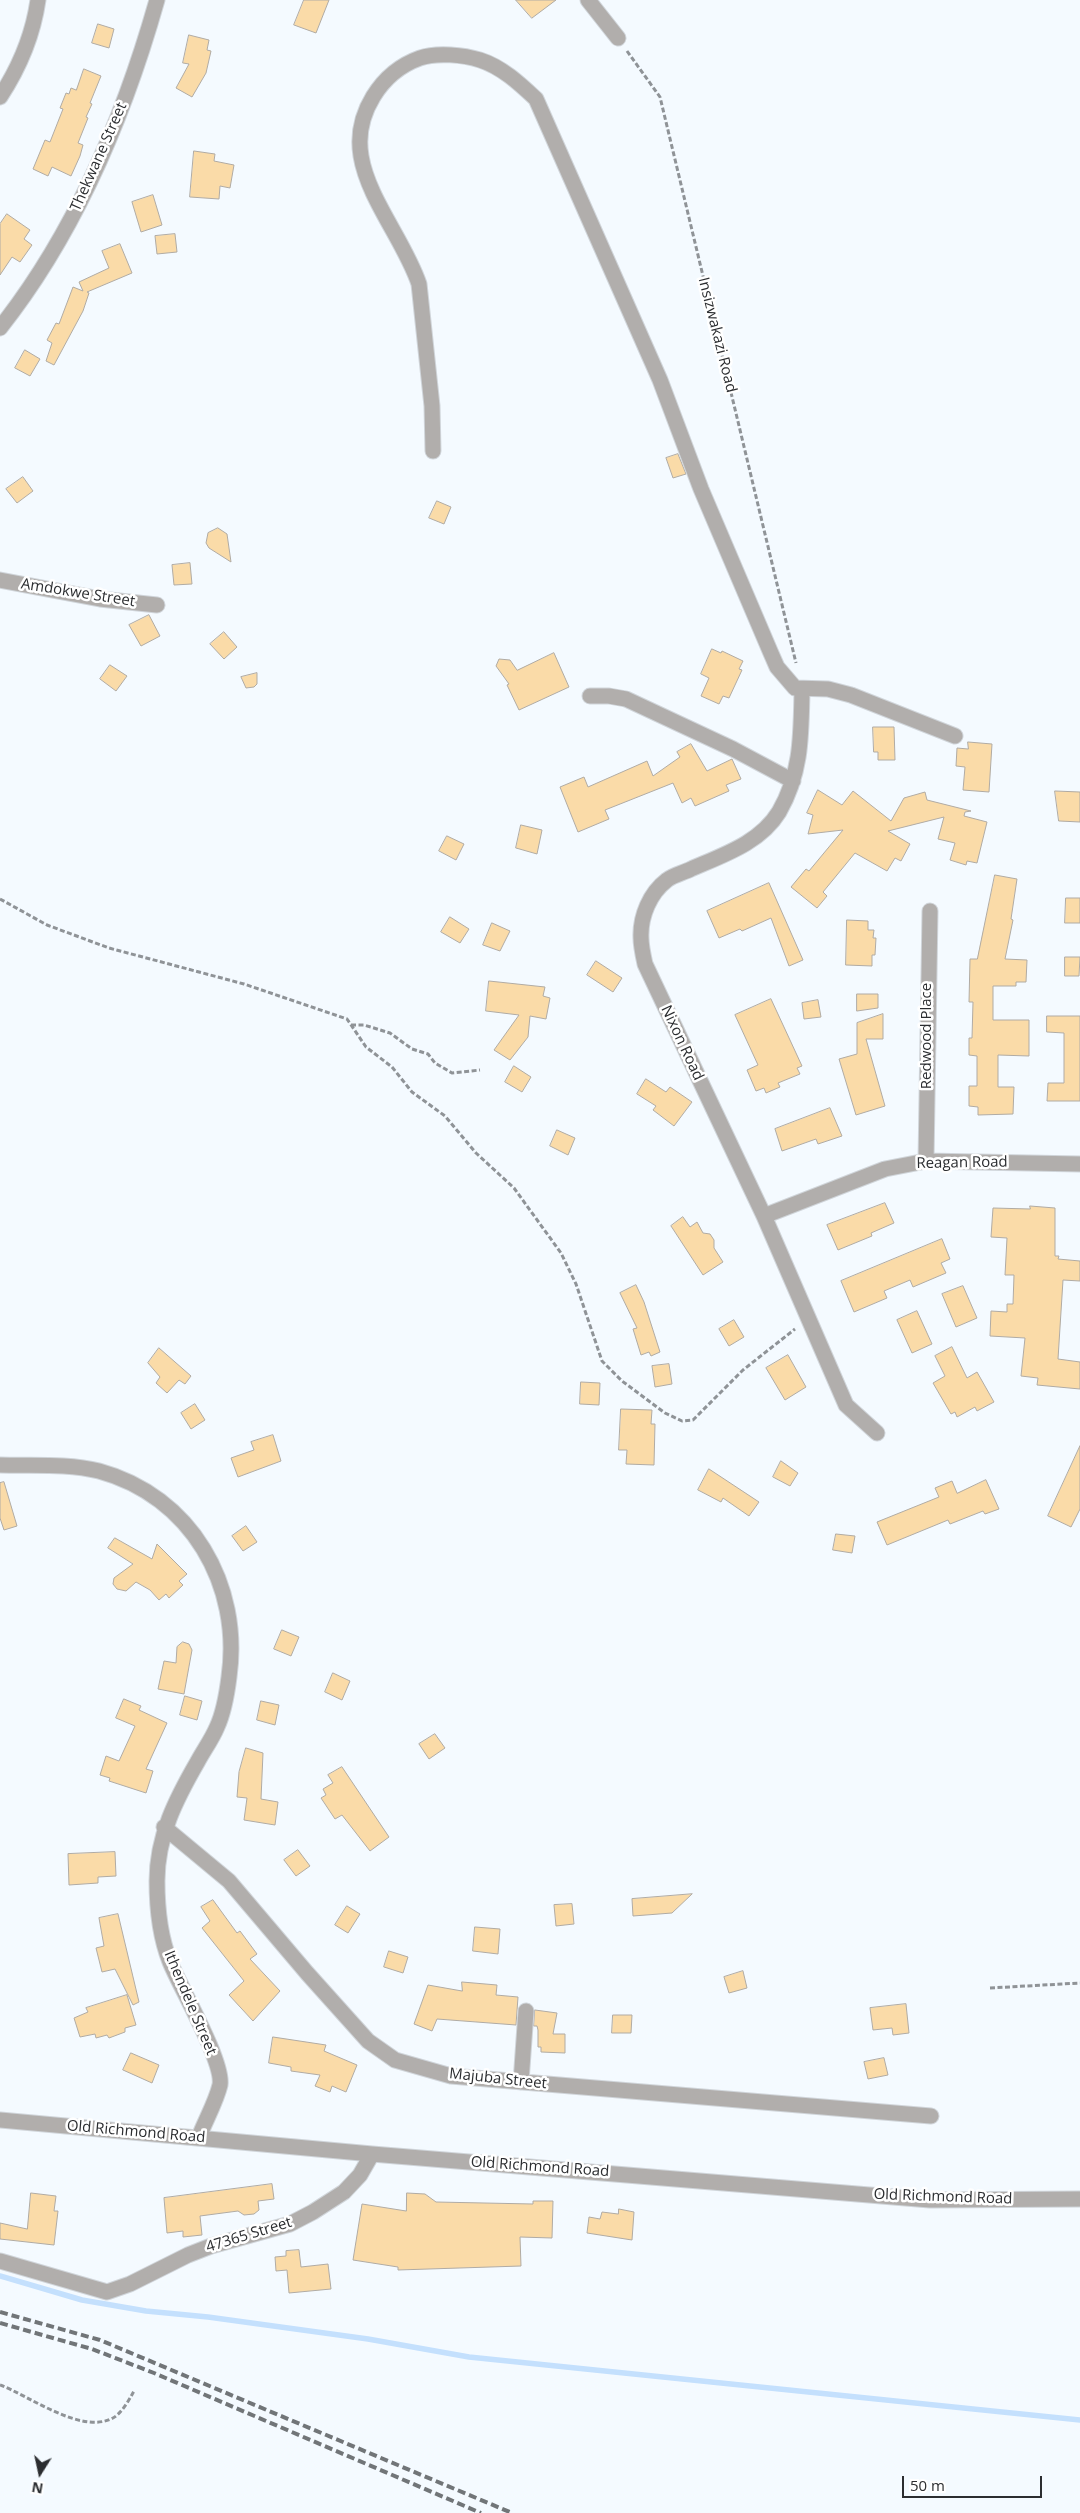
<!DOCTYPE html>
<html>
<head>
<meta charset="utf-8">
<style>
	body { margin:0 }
	#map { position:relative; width:1080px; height:2513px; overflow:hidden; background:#f4faff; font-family:"Open Sans",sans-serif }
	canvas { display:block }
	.north { position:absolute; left:15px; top:2448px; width:50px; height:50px; -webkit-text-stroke:4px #fff; paint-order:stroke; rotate:190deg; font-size:14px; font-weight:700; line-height:20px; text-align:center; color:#2b2d30 }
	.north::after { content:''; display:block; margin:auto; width:18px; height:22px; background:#2b2d30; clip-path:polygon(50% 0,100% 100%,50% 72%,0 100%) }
	.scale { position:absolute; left:902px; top:2476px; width:140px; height:22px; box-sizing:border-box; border:2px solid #2b2d30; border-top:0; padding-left:6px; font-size:15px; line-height:18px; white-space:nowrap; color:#2b2d30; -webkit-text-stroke:4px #fff; paint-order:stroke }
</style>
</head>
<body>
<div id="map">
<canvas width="1080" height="2513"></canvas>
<div class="north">N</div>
<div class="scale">50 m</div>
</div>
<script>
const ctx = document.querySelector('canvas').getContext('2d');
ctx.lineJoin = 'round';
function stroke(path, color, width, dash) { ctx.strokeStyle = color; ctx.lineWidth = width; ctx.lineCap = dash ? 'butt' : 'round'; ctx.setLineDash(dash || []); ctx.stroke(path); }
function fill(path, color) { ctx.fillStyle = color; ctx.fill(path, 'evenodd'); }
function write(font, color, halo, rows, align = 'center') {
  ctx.font = font + ' "Open Sans",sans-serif'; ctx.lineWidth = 5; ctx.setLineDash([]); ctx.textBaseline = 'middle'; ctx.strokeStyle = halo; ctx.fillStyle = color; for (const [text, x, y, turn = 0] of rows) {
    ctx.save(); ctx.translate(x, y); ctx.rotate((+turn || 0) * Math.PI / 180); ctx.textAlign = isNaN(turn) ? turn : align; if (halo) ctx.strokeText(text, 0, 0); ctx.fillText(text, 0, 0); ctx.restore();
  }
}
stroke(new Path2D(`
	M 0,2276 L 82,2300 L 146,2311 L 208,2317 L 368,2339 L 469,2357 L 1080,2420`), '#c4e0fd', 5.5);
const building = new Path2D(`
	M 304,0 L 329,0 L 316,33 L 294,25 Z
	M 516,0 L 556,0 L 532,18 Z
	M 98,24 L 114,29 L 109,48 L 92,43 Z
	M 189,35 L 209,40 L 207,50 L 211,51 L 206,73 L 192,97 L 176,88 L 189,64 L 183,63 Z
	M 84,69 L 101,76 L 90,103 L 92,104 L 86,117 L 88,118 L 78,143 L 83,145 L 80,156 L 71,176 L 52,167 L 48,176 L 33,169 L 45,140 L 50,142 L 63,109 L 60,108 L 66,93 L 69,94 L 71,88 L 76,90 Z
	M 194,151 L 215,154 L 214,161 L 234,165 L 230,188 L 220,186 L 219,199 L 190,197 Z
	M 153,195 L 162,225 L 141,232 L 132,202 Z
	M 7,214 L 30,230 L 24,239 L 32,245 L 20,262 L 12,257 L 0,275 L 0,224 Z
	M 175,234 L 177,252 L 157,254 L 155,236 Z
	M 120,244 L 132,273 L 87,292 L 89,293 L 83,311 L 54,365 L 46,361 L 52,343 L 47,340 L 56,323 L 59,324 L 73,287 L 83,291 L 79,282 L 109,268 L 102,251 Z
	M 25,350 L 40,359 L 30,376 L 15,368 Z
	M 678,454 L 686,474 L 673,478 L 666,458 Z
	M 23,477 L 33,491 L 17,503 L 6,489 Z
	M 437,501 L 451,507 L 444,524 L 429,518 Z
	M 218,528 L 227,534 L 231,562 L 209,548 L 206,543 L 208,533 Z
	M 190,563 L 192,584 L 174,585 L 172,565 Z
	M 149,615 L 160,636 L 141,646 L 129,625 Z
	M 224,632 L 237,647 L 224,659 L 210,644 Z
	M 712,649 L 721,653 L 722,651 L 743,661 L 739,669 L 742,670 L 729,698 L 723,696 L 719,704 L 701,696 L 709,678 L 701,674 Z
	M 554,653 L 569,687 L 519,710 L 507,685 L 509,684 L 496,666 L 499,659 L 510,660 L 517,670 Z
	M 110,665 L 127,676 L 116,691 L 100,679 Z
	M 257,673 L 257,684 L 254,687 L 246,688 L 241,677 Z
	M 873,727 L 894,727 L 895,760 L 878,760 L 878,752 L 874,752 Z
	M 968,742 L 992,744 L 989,792 L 963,790 L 965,767 L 956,766 L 957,748 L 968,749 Z
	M 691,744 L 707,771 L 732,759 L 741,779 L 726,785 L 729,791 L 695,806 L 691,798 L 682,803 L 673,783 L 605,810 L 609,819 L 578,832 L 560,787 L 584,777 L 588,787 L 647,761 L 653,776 L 680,757 L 677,752 Z
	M 818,790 L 842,805 L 853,791 L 891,821 L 904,798 L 925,792 L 927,800 L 971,811 L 965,812 L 964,816 L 987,822 L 977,863 L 967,861 L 966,865 L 950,860 L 955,843 L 938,839 L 944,817 L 888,831 L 910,844 L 901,861 L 895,858 L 887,871 L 855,853 L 823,892 L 827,896 L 817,908 L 791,887 L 806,869 L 809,871 L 843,830 L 808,834 L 813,815 L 807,813 Z
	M 1055,791 L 1080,792 L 1080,822 L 1059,821 Z
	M 521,825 L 542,830 L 537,854 L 516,848 Z
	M 447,836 L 464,844 L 456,860 L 439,851 Z
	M 995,875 L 1017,879 L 1011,919 L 1013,920 L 1005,959 L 1027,960 L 1026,982 L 1016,982 L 1016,986 L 993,986 L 993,1020 L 1029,1020 L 1029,1056 L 998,1055 L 998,1087 L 1014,1087 L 1013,1114 L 978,1115 L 978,1107 L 969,1106 L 969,1086 L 977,1086 L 977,1056 L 969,1055 L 969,1038 L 972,1038 L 973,1002 L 969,1002 L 970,959 L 977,959 Z
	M 769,883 L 803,960 L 789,966 L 771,918 L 742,931 L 740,929 L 719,938 L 707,911 Z
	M 1066,898 L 1080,898 L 1080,923 L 1065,923 Z
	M 450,917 L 469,929 L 460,943 L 441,932 Z
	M 847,920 L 868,921 L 868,930 L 874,930 L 873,938 L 876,938 L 875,955 L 872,955 L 872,966 L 846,965 Z
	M 492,923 L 510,931 L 500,951 L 483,945 Z
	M 1065,957 L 1080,957 L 1079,976 L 1065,976 Z
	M 596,961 L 622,978 L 613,992 L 587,975 Z
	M 489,981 L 545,987 L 543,996 L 550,998 L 546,1019 L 530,1016 L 528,1037 L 510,1060 L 494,1050 L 519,1015 L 486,1011 Z
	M 857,994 L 878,994 L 878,1008 L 857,1011 Z
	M 771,999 L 802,1066 L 797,1068 L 800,1074 L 778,1083 L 780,1087 L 766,1093 L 764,1088 L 756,1091 L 747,1070 L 758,1065 L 735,1015 Z
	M 818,1000 L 821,1017 L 804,1019 L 802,1003 Z
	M 883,1014 L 883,1039 L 866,1039 L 885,1106 L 856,1115 L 839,1059 L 857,1054 L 857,1023 Z
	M 1047,1016 L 1080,1016 L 1080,1101 L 1047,1101 L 1048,1083 L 1064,1083 L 1064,1033 L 1047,1032 Z
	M 514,1066 L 531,1077 L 522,1092 L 505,1082 Z
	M 646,1079 L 666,1092 L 670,1087 L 692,1102 L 674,1126 L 653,1110 L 656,1106 L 637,1094 Z
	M 830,1108 L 842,1136 L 818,1144 L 816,1139 L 782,1151 L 775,1129 Z
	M 557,1130 L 575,1138 L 568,1155 L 550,1146 Z
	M 885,1203 L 894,1223 L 871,1233 L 872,1236 L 838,1250 L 827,1225 Z
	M 1030,1206 L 1055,1208 L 1055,1256 L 1059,1256 L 1058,1259 L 1080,1261 L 1080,1281 L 1063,1280 L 1058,1359 L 1080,1362 L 1080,1389 L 1037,1385 L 1038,1378 L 1021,1376 L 1025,1338 L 990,1336 L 991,1311 L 1007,1312 L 1007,1304 L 1013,1304 L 1014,1275 L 1005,1275 L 1007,1238 L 991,1237 L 993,1208 L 1030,1209 Z
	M 683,1217 L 690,1227 L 697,1222 L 703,1233 L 710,1234 L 714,1240 L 714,1248 L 723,1262 L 703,1275 L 671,1226 Z
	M 942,1239 L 950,1259 L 941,1263 L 946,1273 L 913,1287 L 910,1280 L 884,1291 L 887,1298 L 854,1312 L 841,1281 Z
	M 636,1285 L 644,1302 L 660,1352 L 651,1356 L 649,1352 L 641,1355 L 633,1329 L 637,1328 L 620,1293 Z
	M 963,1286 L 977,1318 L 956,1327 L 942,1294 Z
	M 917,1311 L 932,1344 L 912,1353 L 897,1320 Z
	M 734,1320 L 744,1337 L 729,1346 L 719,1329 Z
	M 952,1347 L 967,1378 L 977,1372 L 994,1402 L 977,1411 L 975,1407 L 957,1417 L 955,1412 L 951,1414 L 933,1383 L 945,1376 L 935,1356 Z
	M 159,1348 L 191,1376 L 185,1384 L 179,1380 L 167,1393 L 156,1383 L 160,1377 L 148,1363 Z
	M 788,1355 L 806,1387 L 785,1400 L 766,1368 Z
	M 669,1364 L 672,1384 L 655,1387 L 652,1366 Z
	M 581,1382 L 600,1383 L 599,1405 L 580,1404 Z
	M 195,1404 L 205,1420 L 191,1429 L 181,1413 Z
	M 621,1409 L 652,1410 L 651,1424 L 655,1424 L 654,1465 L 626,1464 L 627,1450 L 619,1450 Z
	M 273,1435 L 281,1461 L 238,1477 L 231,1458 L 254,1450 L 251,1442 Z
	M 1080,1446 L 1080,1509 L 1071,1527 L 1048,1516 Z
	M 781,1461 L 798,1473 L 790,1486 L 773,1477 Z
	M 709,1469 L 759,1502 L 749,1516 L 723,1498 L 721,1502 L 698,1490 Z
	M 986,1480 L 999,1509 L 985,1514 L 983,1511 L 950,1524 L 948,1520 L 887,1545 L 877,1522 L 939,1497 L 935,1488 L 952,1481 L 957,1493 Z
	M 4,1482 L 17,1526 L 4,1530 L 0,1518 L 0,1483 Z
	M 246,1526 L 257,1542 L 243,1551 L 232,1536 Z
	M 836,1534 L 855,1536 L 852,1553 L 833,1550 Z
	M 115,1538 L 152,1559 L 157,1544 L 187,1574 L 179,1581 L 183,1585 L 169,1598 L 166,1594 L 159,1600 L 150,1590 L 136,1582 L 126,1591 L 117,1589 L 113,1584 L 114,1578 L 133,1564 L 108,1548 Z
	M 282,1630 L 299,1637 L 291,1656 L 274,1649 Z
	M 183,1642 L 189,1644 L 192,1650 L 184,1694 L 158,1689 L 164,1661 L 176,1663 L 177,1647 Z
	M 333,1673 L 350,1681 L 342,1700 L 325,1692 Z
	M 185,1696 L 202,1701 L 197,1720 L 180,1715 Z
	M 124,1699 L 141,1706 L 139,1710 L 167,1723 L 146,1769 L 153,1771 L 146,1793 L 109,1781 L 110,1778 L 100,1775 L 106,1756 L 119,1761 L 135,1726 L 116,1718 Z
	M 261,1701 L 279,1705 L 275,1725 L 257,1720 Z
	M 435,1734 L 445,1748 L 429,1759 L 419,1744 Z
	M 246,1748 L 263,1753 L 261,1799 L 278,1802 L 275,1825 L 244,1820 L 247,1798 L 237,1797 L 239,1772 Z
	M 342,1767 L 389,1837 L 370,1851 L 342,1815 L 335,1819 L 321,1798 L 326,1795 L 323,1789 L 333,1783 L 328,1775 Z
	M 298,1850 L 310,1866 L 296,1876 L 284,1860 Z
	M 115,1852 L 116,1876 L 98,1877 L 98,1883 L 69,1885 L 68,1854 Z
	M 692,1894 L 672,1913 L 633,1916 L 632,1899 Z
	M 213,1900 L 237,1933 L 240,1931 L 257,1954 L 250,1959 L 280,1991 L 253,2021 L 229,1995 L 244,1981 L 202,1928 L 210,1921 L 201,1907 Z
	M 572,1904 L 574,1924 L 556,1926 L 554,1905 Z
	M 347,1906 L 360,1914 L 348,1933 L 335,1925 Z
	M 118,1914 L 139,2002 L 133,2005 L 115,1969 L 102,1972 L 96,1948 L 104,1946 L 99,1918 Z
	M 475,1927 L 500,1929 L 498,1954 L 473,1951 Z
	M 389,1951 L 408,1957 L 403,1973 L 384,1967 Z
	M 743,1971 L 747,1988 L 729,1993 L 724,1977 Z
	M 462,1982 L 497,1985 L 496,1995 L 518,1997 L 516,2025 L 437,2019 L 432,2031 L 414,2024 L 428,1985 L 462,1991 Z
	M 127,1995 L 136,2025 L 125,2028 L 125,2032 L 109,2038 L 107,2035 L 96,2038 L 95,2034 L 80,2037 L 74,2018 L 88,2012 L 86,2008 Z
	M 906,2004 L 909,2033 L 893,2035 L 892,2028 L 873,2030 L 870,2008 Z
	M 535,2010 L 557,2013 L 553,2034 L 565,2034 L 565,2053 L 541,2052 L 541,2047 L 538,2047 L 538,2030 L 537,2026 L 534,2026 Z
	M 613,2015 L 632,2015 L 631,2033 L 612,2033 Z
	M 273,2037 L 326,2045 L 324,2051 L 357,2065 L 346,2092 L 332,2086 L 330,2092 L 315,2086 L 320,2075 L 291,2071 L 291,2067 L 269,2063 Z
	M 131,2053 L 159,2065 L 152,2083 L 123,2070 Z
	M 884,2058 L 888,2075 L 868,2079 L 864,2062 Z
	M 272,2184 L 274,2199 L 258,2201 L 259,2210 L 254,2214 L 244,2215 L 238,2211 L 200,2216 L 202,2235 L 183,2237 L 183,2231 L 167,2233 L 164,2198 Z
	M 31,2193 L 56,2196 L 54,2211 L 58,2211 L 54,2245 L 0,2239 L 0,2223 L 27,2229 Z
	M 407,2193 L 425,2194 L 436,2202 L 533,2204 L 533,2201 L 553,2201 L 552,2238 L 520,2237 L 521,2266 L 398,2270 L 398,2267 L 353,2260 L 362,2204 L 406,2211 Z
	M 619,2209 L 634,2212 L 632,2240 L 587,2233 L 589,2217 L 600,2219 L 602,2212 L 618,2214 Z
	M 299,2250 L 301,2267 L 328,2264 L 331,2289 L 289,2293 L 287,2270 L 276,2271 L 275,2257 L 286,2256 L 286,2251 Z`);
fill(building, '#fadba8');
stroke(building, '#b0aba4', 1);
const minor = new Path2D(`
	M 588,0 L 618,38
	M 0,97 C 19,68 33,35 38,0
	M 0,328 C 76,232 124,117 157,0
	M 433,451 L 432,406 L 419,284 C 405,242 368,199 361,156 C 354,114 381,72 420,58 C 437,52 464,55 480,60 C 502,67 520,84 536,99 L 660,380 L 701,489 L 770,651 L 777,667 L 795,688 L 828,689 L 851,695 L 955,736
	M 0,580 L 100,599 L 157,605
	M 802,690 C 801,734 802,772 779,812 C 760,843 723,855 691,869 C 683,873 673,875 667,880 C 650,893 640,916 641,938 C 641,946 643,955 645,964 L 764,1216 L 846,1405 L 877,1433
	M 590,696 L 609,696 L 626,699 L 733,749 L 793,781
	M 926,1161 L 930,911
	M 764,1216 L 885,1169 L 926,1161 L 1080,1164
	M 0,1465 C 32,1466 68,1463 99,1471 C 191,1496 242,1585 229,1677 C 227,1693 224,1712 217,1727 C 212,1739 204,1750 198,1761 C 176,1799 157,1836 157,1881 C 157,1907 160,1937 170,1962 C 180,1987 224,2062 220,2085 C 216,2102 205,2121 199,2137
	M 164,1827 L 229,1881 L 307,1973 L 368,2041 L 395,2060 L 451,2076 L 931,2116
	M 521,2082 L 526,2011
	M 0,2120 L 372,2154 L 930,2200 L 1080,2199
	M 0,2261 L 107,2292 L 130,2284 L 188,2255 L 211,2246 L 290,2224 L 313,2212 L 344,2192 L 360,2175 L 372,2154`);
stroke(minor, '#d0d5da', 17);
stroke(new Path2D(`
	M 627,51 L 660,97 L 796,663
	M 0,899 L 47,925 L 109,948 L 244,984 L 347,1019 L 366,1047 L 392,1067 L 412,1092 L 445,1116 L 476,1153 L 514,1188 L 561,1253 L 576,1284 L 602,1361 L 622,1381 L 665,1413 L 682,1421 L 693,1420 L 743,1370 L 795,1329
	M 351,1025 L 364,1025 L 390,1033 L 412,1049 L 428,1054 L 435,1063 L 452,1073 L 480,1070
	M 990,1988 L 1080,1983
	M 0,2385 C 30,2396 81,2435 113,2418 C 122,2413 129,2400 134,2391`), '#8f9397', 3, [5, 2.5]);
stroke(minor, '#b1aeac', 15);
stroke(new Path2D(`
	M 0,2312 L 100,2340 L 512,2513
	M 0,2323 L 92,2349 L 154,2373 L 481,2513`), '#717578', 4, [8, 4]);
write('15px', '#2b2d30', '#fff', [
	["Thekwane Street",99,157,-66],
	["Insizwakazi Road",717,335,76],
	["Amdokwe Street",78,593,9],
	["Redwood Place",927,1036,-90],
	["Nixon Road",682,1043,65],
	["Reagan Road",962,1163,-1],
	["Ithendele Street",190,2003,67],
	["Majuba Street",498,2079,6],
	["Old Richmond Road",136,2132,5],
	["Old Richmond Road",540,2167,4],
	["Old Richmond Road",943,2197,2],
	["47365 Street",249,2235,-17]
]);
</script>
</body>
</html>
